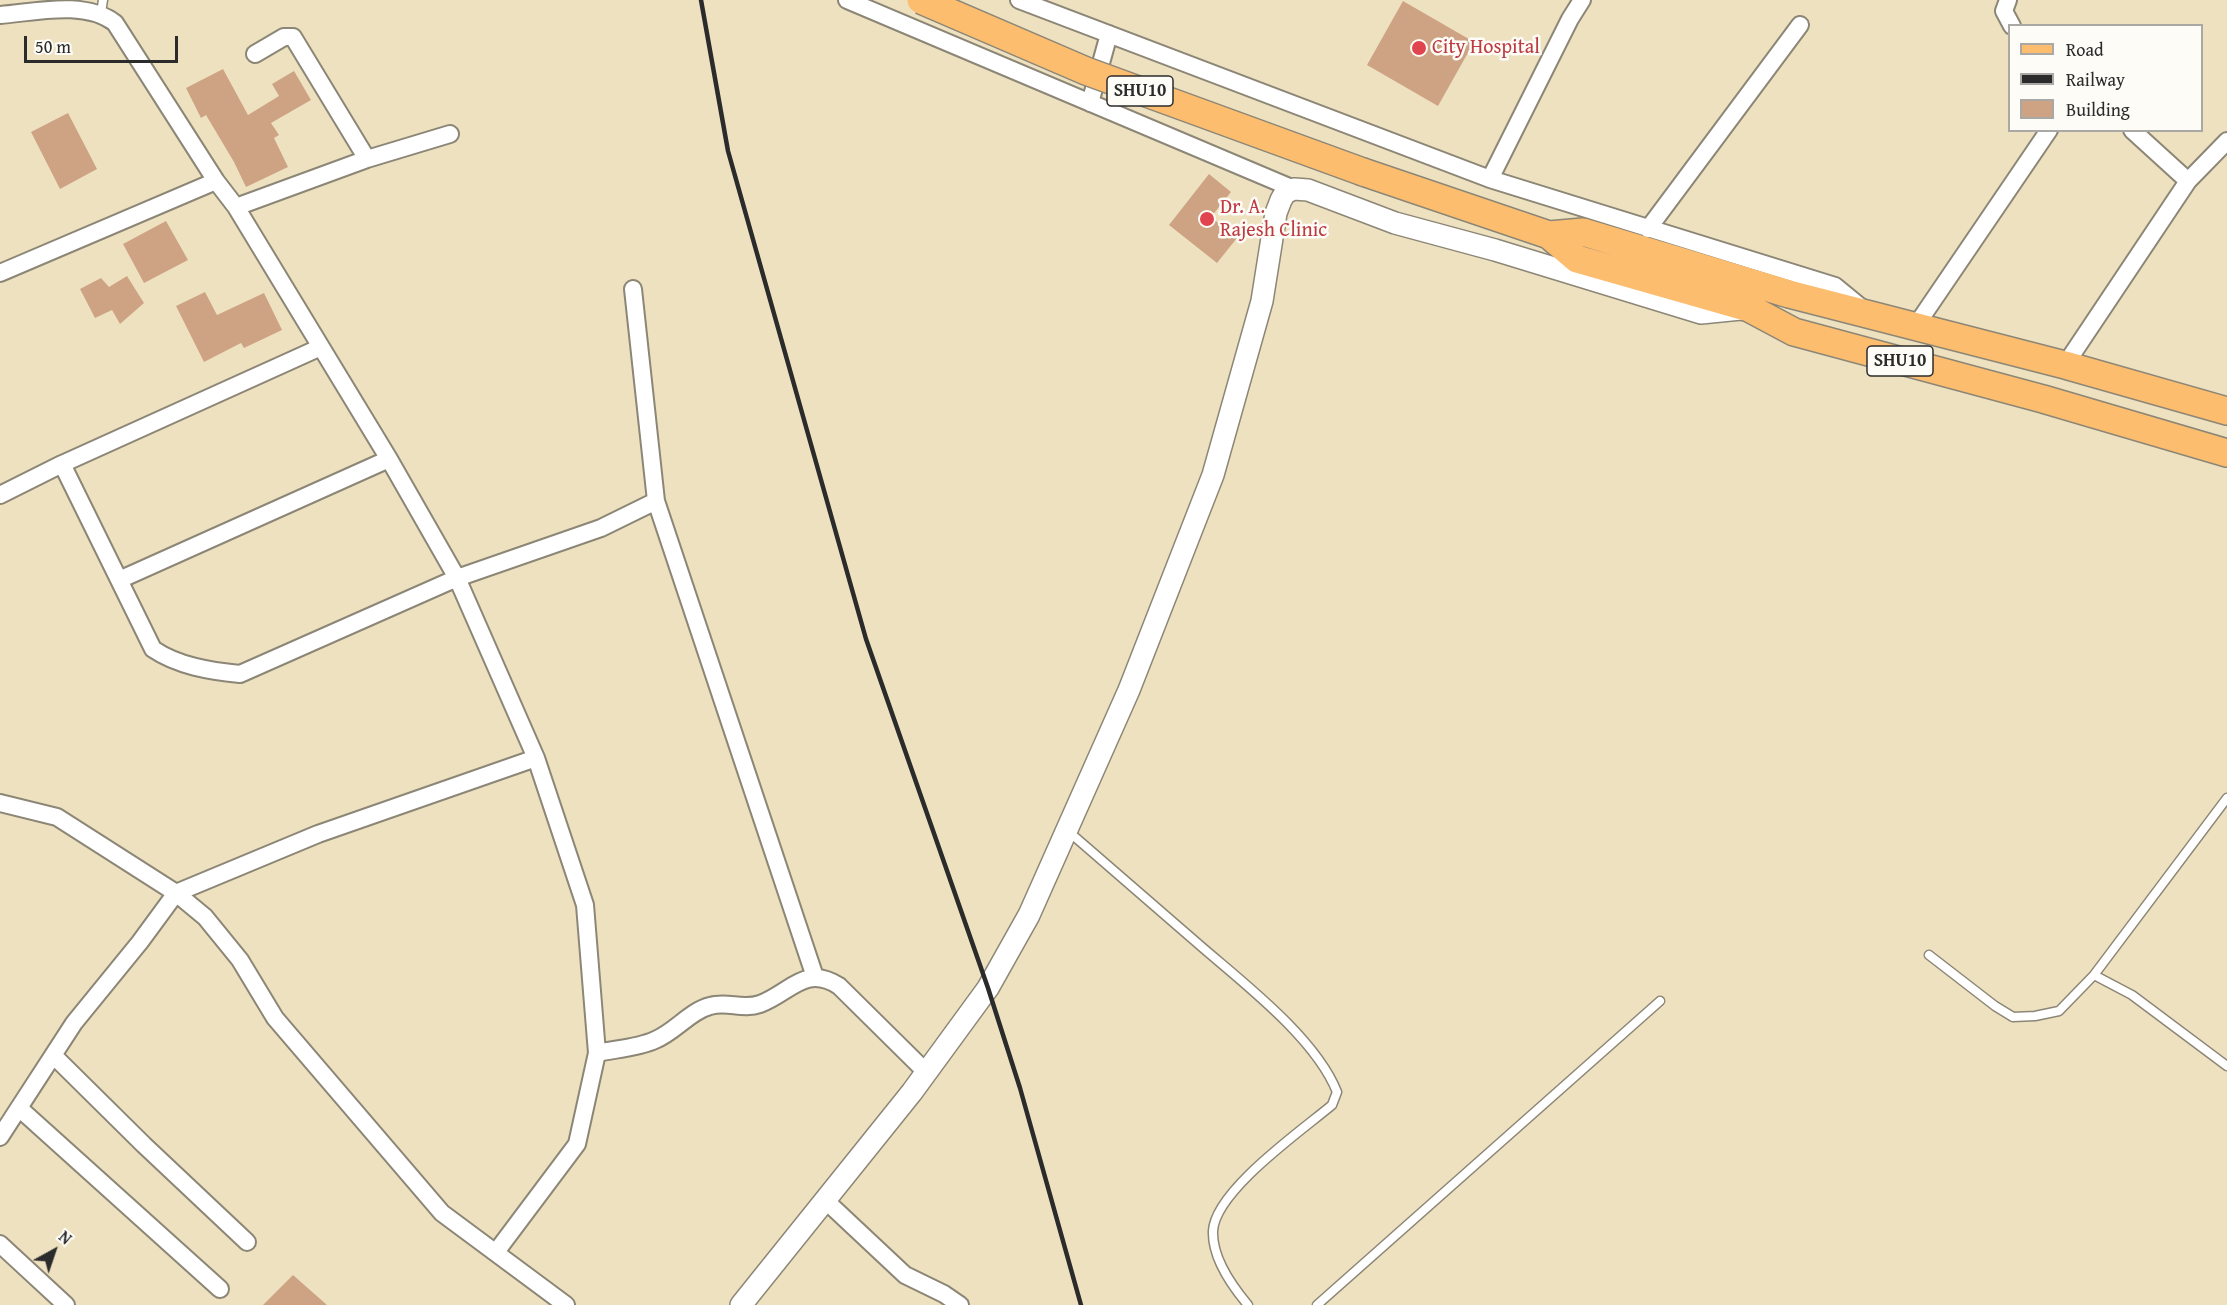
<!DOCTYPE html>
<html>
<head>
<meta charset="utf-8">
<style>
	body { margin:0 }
	#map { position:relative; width:2227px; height:1305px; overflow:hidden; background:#eee1c0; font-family:"Gentium Book Plus",serif }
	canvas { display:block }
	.legend { position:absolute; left:2008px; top:24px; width:195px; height:108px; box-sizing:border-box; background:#fdfcf7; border:2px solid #a9a8a5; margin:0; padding:8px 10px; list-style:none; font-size:18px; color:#2b2b2b }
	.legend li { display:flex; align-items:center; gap:12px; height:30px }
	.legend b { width:30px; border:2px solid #a9a8a5 }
	.north { position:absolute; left:24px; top:1221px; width:60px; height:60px; -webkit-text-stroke:4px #fdfcf7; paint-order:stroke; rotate:40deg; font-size:16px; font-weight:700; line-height:24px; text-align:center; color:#2b2b2b }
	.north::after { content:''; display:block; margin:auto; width:21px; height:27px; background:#2b2b2b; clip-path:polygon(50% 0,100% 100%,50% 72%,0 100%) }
	.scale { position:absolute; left:24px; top:36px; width:154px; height:27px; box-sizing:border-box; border:3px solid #2b2b2b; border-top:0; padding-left:8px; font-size:18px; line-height:21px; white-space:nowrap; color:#2b2b2b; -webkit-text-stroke:4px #fdfcf7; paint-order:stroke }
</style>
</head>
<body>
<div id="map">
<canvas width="2227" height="1305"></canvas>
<ul class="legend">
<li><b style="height:8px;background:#fcbd6f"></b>Road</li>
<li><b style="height:8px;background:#2b2b2b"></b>Railway</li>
<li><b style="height:16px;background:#cea383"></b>Building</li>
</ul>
<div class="north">N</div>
<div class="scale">50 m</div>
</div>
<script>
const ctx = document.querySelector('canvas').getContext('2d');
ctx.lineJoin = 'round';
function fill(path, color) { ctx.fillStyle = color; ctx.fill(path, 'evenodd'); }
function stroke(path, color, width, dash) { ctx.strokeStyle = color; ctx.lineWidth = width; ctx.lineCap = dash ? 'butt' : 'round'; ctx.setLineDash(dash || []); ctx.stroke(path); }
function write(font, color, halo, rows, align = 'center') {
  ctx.font = font + ' "Gentium Book Plus",serif'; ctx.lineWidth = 5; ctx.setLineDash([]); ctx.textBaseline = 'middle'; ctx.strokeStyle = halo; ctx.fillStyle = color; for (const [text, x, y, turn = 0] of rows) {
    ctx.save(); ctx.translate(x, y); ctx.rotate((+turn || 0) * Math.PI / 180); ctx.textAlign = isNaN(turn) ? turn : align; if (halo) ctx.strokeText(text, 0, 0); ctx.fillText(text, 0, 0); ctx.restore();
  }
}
fill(new Path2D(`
	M 1403,1 L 1474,42 L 1438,106 L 1367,65 Z
	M 223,69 L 248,115 L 279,96 L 272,84 L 294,71 L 311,100 L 271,123 L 279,135 L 274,138 L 288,167 L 246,187 L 234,162 L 206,115 L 201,118 L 186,88 Z
	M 68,113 L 97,169 L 60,189 L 31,132 Z
	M 1209,174 L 1231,192 L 1211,217 L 1237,238 L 1217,263 L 1169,225 Z
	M 166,221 L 188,260 L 144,283 L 123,244 Z
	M 127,276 L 144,303 L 120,324 L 112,310 L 95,318 L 80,289 L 101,278 L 109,287 Z
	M 205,292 L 217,315 L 264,293 L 282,330 L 244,348 L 241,343 L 204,362 L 176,306 Z
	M 293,1275 L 327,1305 L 263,1305 Z`), '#cea383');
const service = new Path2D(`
	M 101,13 L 103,0
	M 1068,831 C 1113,870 1158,909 1203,948 C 1246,985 1316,1039 1337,1092 L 1332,1105 C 1301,1131 1215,1191 1213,1231 C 1212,1257 1232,1286 1248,1305
	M 1929,955 L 1995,1006 L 2013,1017 L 2035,1016 L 2059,1011 L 2094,975 L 2132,995 L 2227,1066
	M 2094,975 L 2227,798
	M 1317,1305 L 1660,1001`);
const minor = new Path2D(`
	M 847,0 L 1294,189
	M 1019,0 L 1490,179
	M 1582,0 L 1570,19 L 1490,179 L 1835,286 L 1863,309
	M 2008,0 L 2004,11 L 2012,26
	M 0,15 C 36,12 85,0 115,23 L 216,181 L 236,207 L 389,459 L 457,578 L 536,758 L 585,905 L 597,1053 L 577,1144 L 496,1252
	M 255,54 L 284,37 L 293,37 L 367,159
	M 1090,103 L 1109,34
	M 2132,130 L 2188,181
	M 236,207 L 367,159 L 450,134
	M 1648,229 L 1800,25
	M 0,273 L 216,181
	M 633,289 L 656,501 L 815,977
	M 1915,327 L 2049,130
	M 2065,365 L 2188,181 L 2227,141
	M 62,464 L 153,649 C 178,666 210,671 240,674 L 457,578 L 601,528 L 656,501
	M 0,495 L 62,464 L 321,347
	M 119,580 L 389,459
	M 0,803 L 57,817 L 176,893 L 318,834 L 536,758
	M 597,1053 C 615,1049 638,1048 655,1040 C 675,1032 690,1011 710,1006 C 727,1001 743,1010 760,1004 C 790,993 805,964 839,986 L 926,1072
	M 54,1056 L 144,1145 L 247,1242
	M 19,1108 L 220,1289
	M 0,1137 L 74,1023 L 140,942 L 176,893 L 205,917 L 240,960 L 275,1018 L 442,1213 L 566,1305
	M 825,1200 L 905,1275 L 944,1294 L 960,1305
	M 0,1244 L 66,1305`);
const tertiary = new Path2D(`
	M 741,1305 L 912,1092 L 988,988 L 1029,915 L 1129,690 L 1213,475 L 1262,301 L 1276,213 L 1281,200 L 1285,193 L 1294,189 L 1308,190 L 1395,223 L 1495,250 L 1701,313 L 1741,309`);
const primary = new Path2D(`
	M 1363,172 L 1549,235 L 1577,259 L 1749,308 L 1794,332 L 2043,399 L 2227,453
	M 1549,235 L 1583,232 L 1789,294 L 2065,365 L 2227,411`);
stroke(service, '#8c8676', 11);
stroke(minor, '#8c8676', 20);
stroke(tertiary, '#8c8676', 24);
stroke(primary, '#8c8676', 30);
stroke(service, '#fff', 8);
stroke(minor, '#fff', 16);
stroke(tertiary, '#fff', 21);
stroke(primary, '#fcbd6f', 27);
stroke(new Path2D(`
	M 701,0 L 728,151 L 866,639 L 988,988 L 1020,1088 L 1081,1305`), '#2b2b2b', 4.5);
const primaryBridge = new Path2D(`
	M 921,0 L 1086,71 L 1363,172`);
stroke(primaryBridge, '#8c8676', 30, []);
stroke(primaryBridge, '#fcbd6f', 27);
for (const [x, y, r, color] of [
	[1419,48,8,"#e0444e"],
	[1207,219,8,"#e0444e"]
]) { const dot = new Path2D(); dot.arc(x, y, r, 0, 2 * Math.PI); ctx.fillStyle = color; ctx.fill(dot); stroke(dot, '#fdfcf7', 2); }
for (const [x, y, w] of [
	[1140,91,66],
	[1900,361,66]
]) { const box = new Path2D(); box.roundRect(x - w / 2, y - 15, w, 30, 4.5); ctx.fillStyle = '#fdfcf7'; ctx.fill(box); stroke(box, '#2b2b2b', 1.5); }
write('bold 18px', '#2b2b2b', null, [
	["SHU10",1140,91],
	["SHU10",1900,361]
]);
write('20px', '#be3a42', '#fdfcf7', [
	["City Hospital",1432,48],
	["Dr. A.",1220,208],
	["Rajesh Clinic",1220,231]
], 'left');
</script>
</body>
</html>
